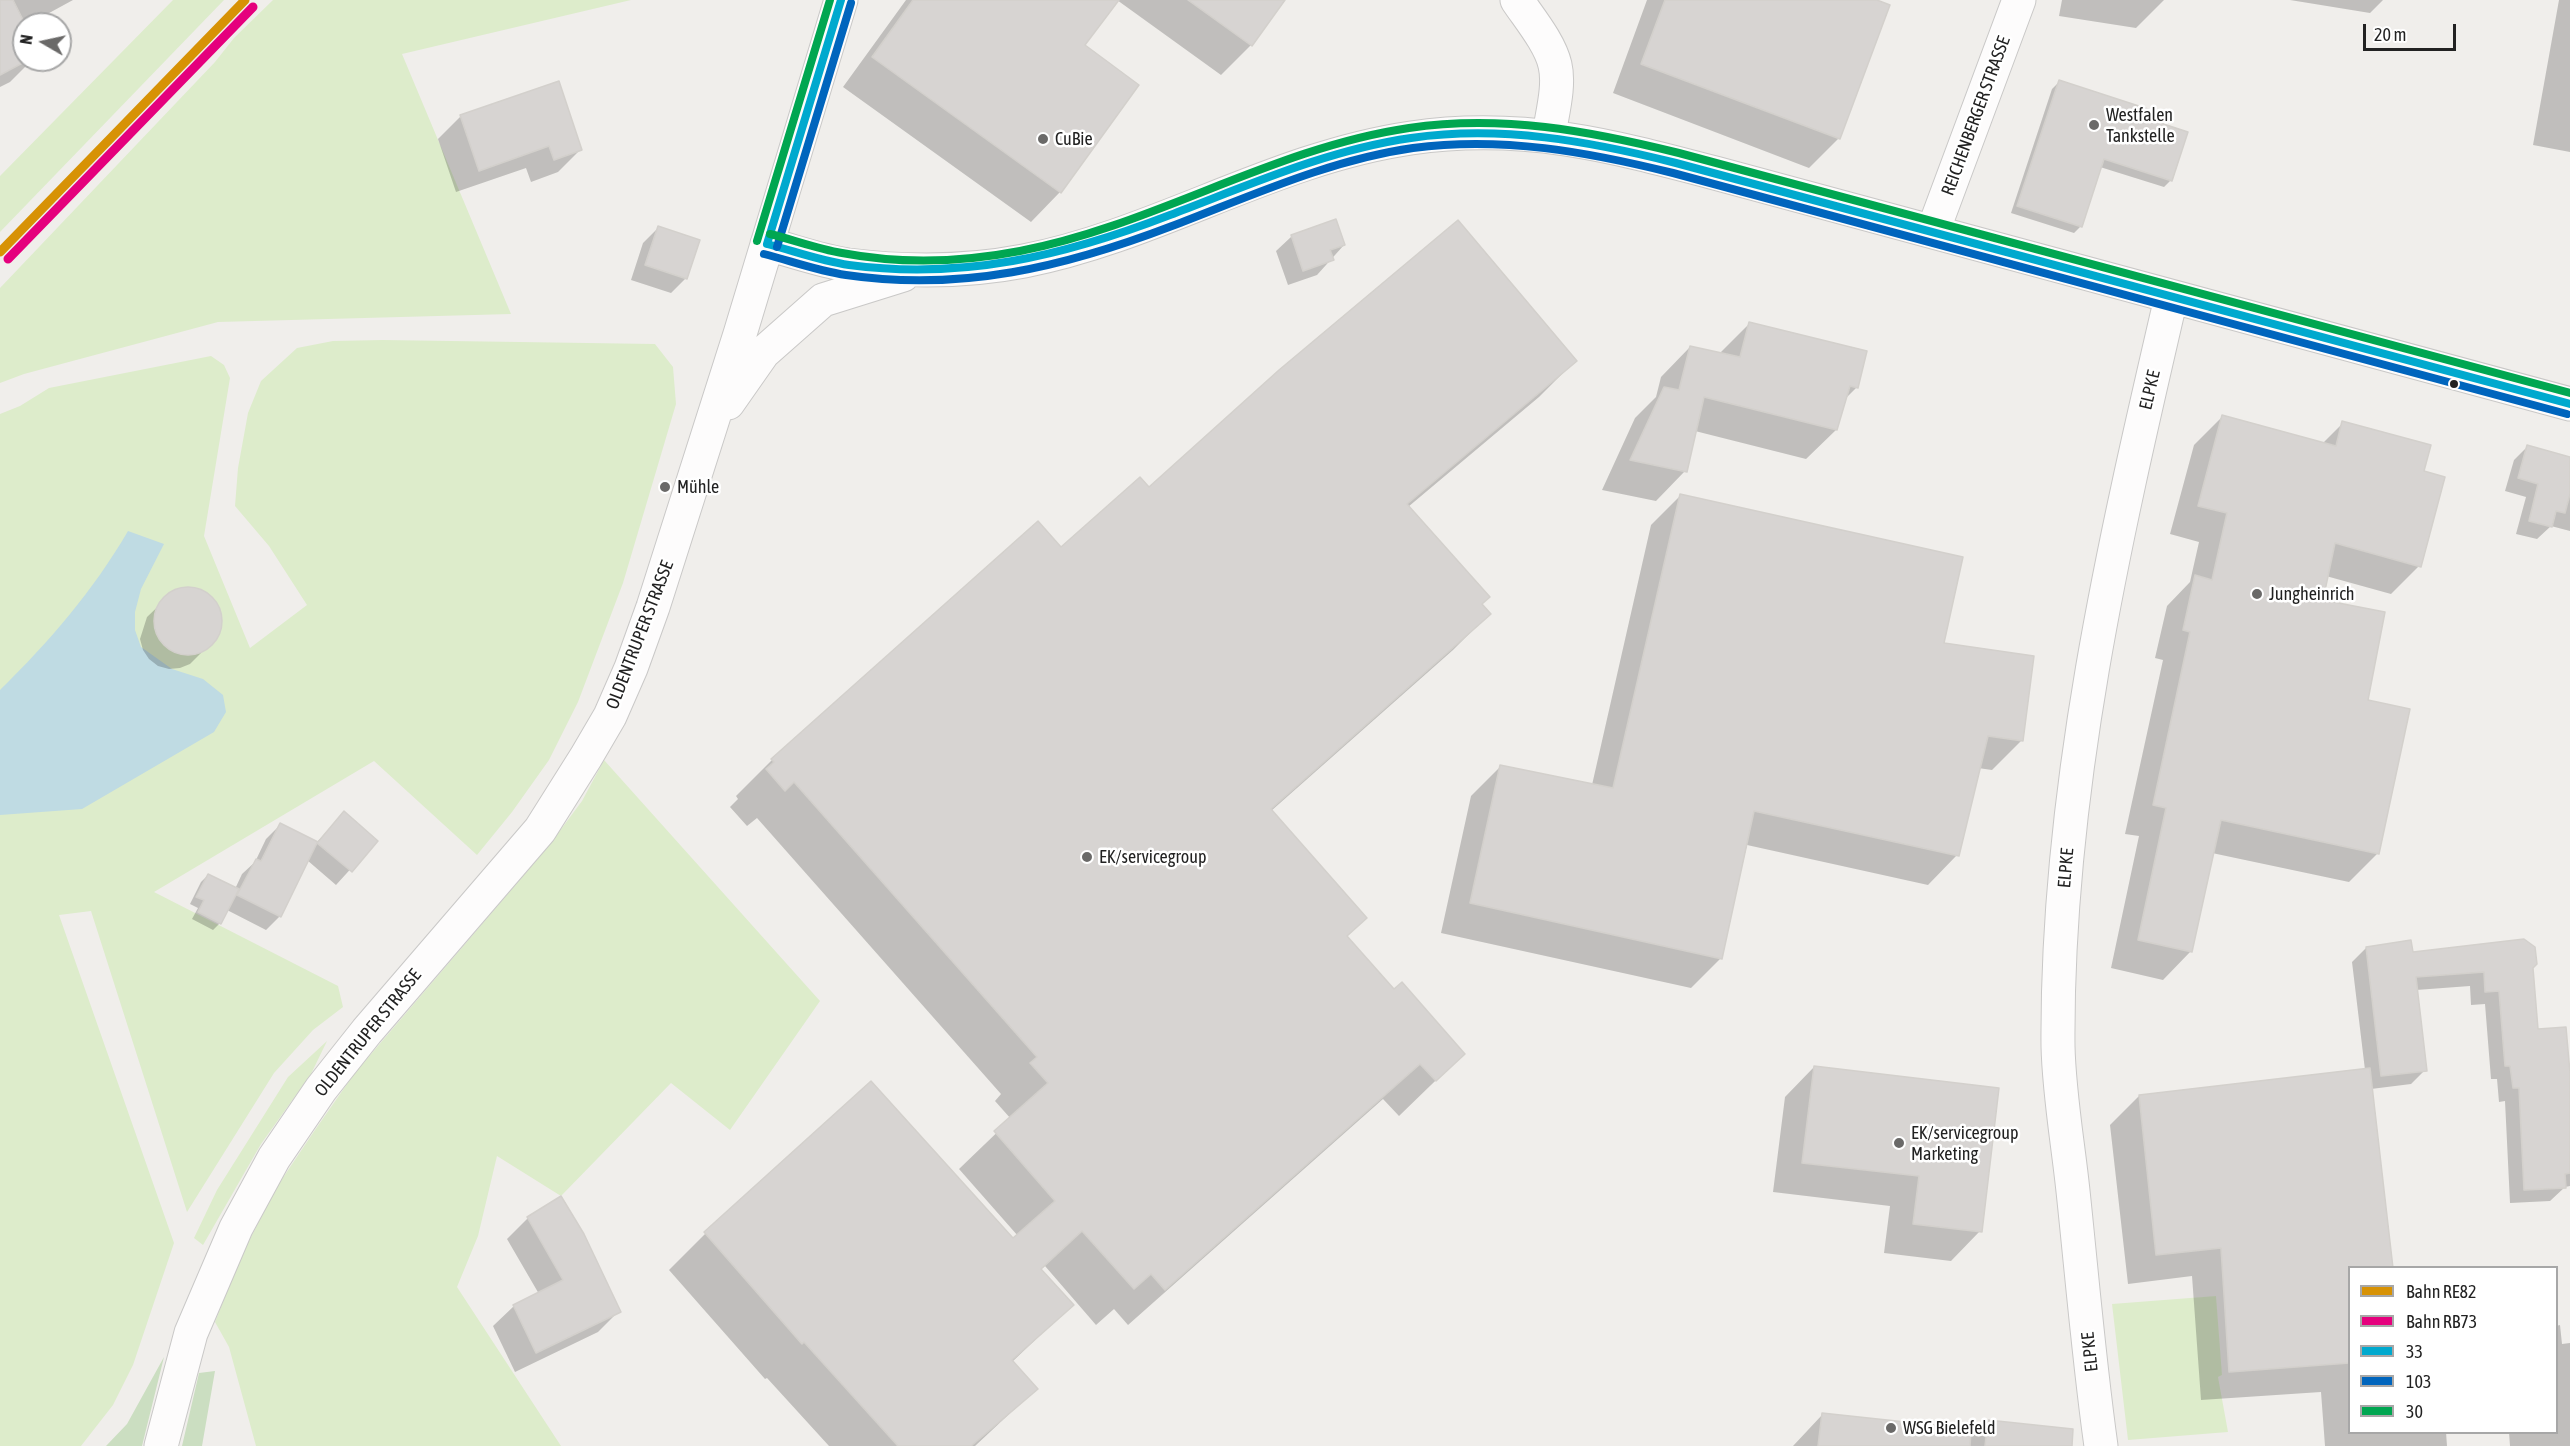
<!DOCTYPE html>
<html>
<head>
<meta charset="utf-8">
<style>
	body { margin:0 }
	#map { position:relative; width:2570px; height:1446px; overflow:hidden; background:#f0eeeb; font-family:"Asap Condensed",sans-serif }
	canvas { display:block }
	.legend { position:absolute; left:2348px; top:1266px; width:210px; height:168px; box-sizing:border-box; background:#fff; border:2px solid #a7a7a7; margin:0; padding:8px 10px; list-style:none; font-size:18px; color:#222 }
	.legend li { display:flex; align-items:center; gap:12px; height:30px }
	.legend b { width:30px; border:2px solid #a7a7a7 }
	.north { position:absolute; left:12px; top:12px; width:60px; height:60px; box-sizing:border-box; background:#fff; border:2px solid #a7a7a7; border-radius:50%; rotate:279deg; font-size:16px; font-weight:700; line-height:24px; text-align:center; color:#222 }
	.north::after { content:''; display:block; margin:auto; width:21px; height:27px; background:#6a6968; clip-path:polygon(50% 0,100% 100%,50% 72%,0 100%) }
	.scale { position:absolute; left:2363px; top:24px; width:93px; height:27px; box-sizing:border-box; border:3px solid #222; border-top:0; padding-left:8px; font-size:18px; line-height:21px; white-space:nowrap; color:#222; -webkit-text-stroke:4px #fff; paint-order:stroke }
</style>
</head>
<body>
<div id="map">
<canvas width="2570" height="1446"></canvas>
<ul class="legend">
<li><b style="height:8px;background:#d79205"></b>Bahn RE82</li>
<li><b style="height:8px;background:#e5007d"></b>Bahn RB73</li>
<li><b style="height:8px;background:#00a9ce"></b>33</li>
<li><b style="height:8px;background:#0065bd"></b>103</li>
<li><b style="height:8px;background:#00a651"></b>30</li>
</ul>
<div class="north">N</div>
<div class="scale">20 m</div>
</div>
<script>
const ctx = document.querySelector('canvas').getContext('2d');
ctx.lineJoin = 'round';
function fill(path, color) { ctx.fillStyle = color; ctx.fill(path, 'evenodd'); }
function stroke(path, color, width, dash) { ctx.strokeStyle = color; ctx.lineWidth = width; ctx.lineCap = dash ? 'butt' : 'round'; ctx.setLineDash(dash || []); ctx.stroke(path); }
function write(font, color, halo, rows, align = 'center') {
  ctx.font = font + ' "Asap Condensed",sans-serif'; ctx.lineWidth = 5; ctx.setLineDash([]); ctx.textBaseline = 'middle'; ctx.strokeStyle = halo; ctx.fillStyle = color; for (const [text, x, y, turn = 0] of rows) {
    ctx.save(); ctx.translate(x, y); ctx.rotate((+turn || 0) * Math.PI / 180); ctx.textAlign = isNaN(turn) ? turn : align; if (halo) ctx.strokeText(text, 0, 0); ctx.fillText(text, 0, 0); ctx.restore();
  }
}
fill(new Path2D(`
	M 173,0 L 224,0 L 0,232 L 0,176 Z
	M 273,0 L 631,0 L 402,54 L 511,314 L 218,322 L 24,374 L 0,383 L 0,288 L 215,62 L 234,38 Z
	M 383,340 L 655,344 L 673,367 L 676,404 L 623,583 L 578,702 L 549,760 L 512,812 L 477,855 L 374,761 L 154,892 L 338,986 L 343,1007 L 313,1030 L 274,1073 L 187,1212 L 91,911 L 59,915 L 174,1243 L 133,1365 L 113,1405 L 81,1446 L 0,1446 L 0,414 L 20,406 L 49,388 L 211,356 L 224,365 L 230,378 L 204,536 L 250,648 L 307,605 L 269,546 L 235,506 L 238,468 L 248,413 L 261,381 L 297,348 L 333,341 Z
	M 604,760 L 820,1001 L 730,1130 L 671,1083 L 561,1196 L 497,1156 L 478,1236 L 457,1287 L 561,1446 L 256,1446 L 229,1347 L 215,1322 L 241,1256 L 278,1185 L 315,1130 L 354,1074 L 547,848 L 582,801 Z
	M 327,1041 L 311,1074 L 261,1144 L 203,1245 L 194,1238 L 217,1190 L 288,1077 Z
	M 2216,1296 L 2222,1375 L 2218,1377 L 2228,1432 L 2128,1440 L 2112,1304 Z`), '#ddeccb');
fill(new Path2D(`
	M 164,1357 L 142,1446 L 106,1446 L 127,1424 Z
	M 215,1371 L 202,1446 L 182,1446 L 199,1373 Z`), '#cbdec1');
fill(new Path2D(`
	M 128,531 L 164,544 L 141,589 L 135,612 L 135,630 L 141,647 L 172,669 L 203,679 L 223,695 L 226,712 L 214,732 L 82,809 L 0,815 L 0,690 C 49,642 93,591 128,531 Z`), '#bfdbe3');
fill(new Path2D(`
	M 0,0 L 73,0 L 29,24 L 24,24 L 24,60 L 32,60 L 10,82 L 0,87 Z
	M 906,0 L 1116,0 L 1083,46 L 1060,192 L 1031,222 L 843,87 Z
	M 1117,0 L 1284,0 L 1251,45 L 1221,75 Z
	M 1647,0 L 1872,0 L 1839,138 L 1809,168 L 1613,93 Z
	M 2062,0 L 2164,0 L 2136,28 L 2059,16 Z
	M 2290,0 L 2383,0 L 2370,13 Z
	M 2559,0 L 2570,0 L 2570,152 L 2533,145 Z
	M 2059,82 L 2143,119 L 2171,180 L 2164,187 L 2100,167 L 2081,226 L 2074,233 L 2011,213 L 2052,89 Z
	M 461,116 L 580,150 L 558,172 L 531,182 L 526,168 L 456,192 L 438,139 Z
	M 1335,221 L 1344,245 L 1317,275 L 1288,285 L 1276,251 L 1291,237 Z
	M 658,228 L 686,278 L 671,293 L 631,280 L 643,243 Z
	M 1749,324 L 1857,387 L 1844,400 L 1836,430 L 1806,459 L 1695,431 L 1685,471 L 1656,501 L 1602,490 L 1635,418 L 1656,397 L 1661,377 L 1690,347 L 1719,354 Z
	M 1575,361 L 1539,397 L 1408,507 L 1489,614 L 1453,650 L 1271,811 L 1346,937 L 1394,991 L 1463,1054 L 1399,1116 L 1383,1099 L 1128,1325 L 1114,1309 L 1096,1325 L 1045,1266 L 1040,1270 L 1072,1305 L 1012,1362 L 1036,1389 L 975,1446 L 829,1446 L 767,1378 L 765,1379 L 669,1270 L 705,1234 L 871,1083 L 1013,1240 L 1018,1236 L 959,1169 L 1011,1119 L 995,1101 L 1001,1094 L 757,818 L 747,826 L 730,807 L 738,799 L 736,796 L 772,760 L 1061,549 L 1149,489 Z
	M 2223,416 L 2322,444 L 2343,423 L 2422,472 L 2419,566 L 2391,594 L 2326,576 L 2321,601 L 2366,701 L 2408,710 L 2377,854 L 2349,882 L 2212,853 L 2191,951 L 2163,980 L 2111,968 L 2139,836 L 2125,834 L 2163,660 L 2155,658 L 2167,606 L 2190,582 L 2199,542 L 2170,534 L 2194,445 Z
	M 2527,447 L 2570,458 L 2570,531 L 2551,526 L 2537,539 L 2516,534 L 2526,497 L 2505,491 L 2514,460 Z
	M 1681,495 L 1943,644 L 2022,740 L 1992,770 L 1978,768 L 1957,855 L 1928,885 L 1747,845 L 1721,958 L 1691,988 L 1441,933 L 1471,796 L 1500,767 L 1592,785 L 1651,525 Z
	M 181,589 L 192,589 L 203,592 L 212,599 L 218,608 L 221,619 L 219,630 L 214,640 L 190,664 L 180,668 L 169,669 L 158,666 L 149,659 L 143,650 L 140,639 L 147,617 L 171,594 Z
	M 344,813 L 376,841 L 336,885 L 307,860 L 280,916 L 266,930 L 227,910 L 220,923 L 213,930 L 192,919 L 198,908 L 190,904 L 201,882 L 208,875 L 235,889 L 242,874 L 255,862 L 266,839 L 280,825 L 316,843 Z
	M 2366,948 L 2531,968 L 2536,1031 L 2570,1092 L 2570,1186 L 2565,1187 L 2550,1201 L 2510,1203 L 2505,1101 L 2499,1102 L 2497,1079 L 2491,1079 L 2485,1004 L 2471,1005 L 2470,986 L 2416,990 L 2425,1070 L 2411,1084 L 2371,1089 L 2350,1268 L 2350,1432 L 2446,1432 L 2447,1446 L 2325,1446 L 2321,1392 L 2201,1400 L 2192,1276 L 2128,1284 L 2110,1125 L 2139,1096 L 2365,1070 L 2352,962 Z
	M 1814,1067 L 1980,1231 L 1951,1261 L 1884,1253 L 1890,1206 L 1773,1192 L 1785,1097 Z
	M 560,1198 L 619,1311 L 598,1332 L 515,1372 L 493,1326 L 514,1306 L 539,1294 L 507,1239 L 528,1218 Z
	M 2560,1325 L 2562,1344 L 2570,1343 L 2570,1446 L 2510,1446 L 2509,1432 L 2556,1432 L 2556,1326 Z
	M 1822,1415 L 1979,1431 L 1988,1422 L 2037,1446 L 1793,1446 Z`), '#0003');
const building = new Path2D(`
	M 0,0 L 13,0 L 25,24 L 24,60 L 28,60 L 0,75 Z
	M 913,0 L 1119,0 L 1085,45 L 1139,85 L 1061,193 L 872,57 Z
	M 1188,0 L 1285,0 L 1252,46 Z
	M 1665,0 L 1877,0 L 1890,5 L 1840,139 L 1641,64 Z
	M 2059,80 L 2148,109 L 2145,118 L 2188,132 L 2172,181 L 2104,159 L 2082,227 L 2017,206 Z
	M 559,81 L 582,150 L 554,160 L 549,146 L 479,171 L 460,115 Z
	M 1336,219 L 1345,245 L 1330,250 L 1334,260 L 1303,271 L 1291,235 Z
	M 1458,220 L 1577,361 L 1407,504 L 1490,597 L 1482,604 L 1491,614 L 1271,809 L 1367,918 L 1347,936 L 1394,989 L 1402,982 L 1465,1054 L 1436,1081 L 1420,1064 L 1165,1290 L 1151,1274 L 1134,1289 L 1082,1231 L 1041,1269 L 1074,1305 L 1012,1360 L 1038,1389 L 971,1446 L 898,1446 L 804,1342 L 802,1344 L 704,1232 L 871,1081 L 1013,1238 L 1055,1201 L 994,1131 L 1048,1083 L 1030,1063 L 1037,1057 L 794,782 L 785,791 L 766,769 L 774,762 L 771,759 L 1038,521 L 1061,547 L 1140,477 L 1149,487 L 1279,370 Z
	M 658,226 L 700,240 L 687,279 L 645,265 Z
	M 1749,322 L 1867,351 L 1858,388 L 1850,386 L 1837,430 L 1704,397 L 1687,472 L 1630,460 L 1664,387 L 1679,390 L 1690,346 L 1740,357 Z
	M 2222,415 L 2336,446 L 2342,421 L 2431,445 L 2424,471 L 2445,477 L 2421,567 L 2335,543 L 2323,600 L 2385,612 L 2368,700 L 2410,709 L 2379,854 L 2221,820 L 2192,952 L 2138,940 L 2166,808 L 2153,805 L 2190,632 L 2183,630 L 2195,575 L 2212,580 L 2227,513 L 2198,506 Z
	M 2527,445 L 2570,457 L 2570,494 L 2565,513 L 2556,511 L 2552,527 L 2529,521 L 2538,484 L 2518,478 Z
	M 1680,494 L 1963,557 L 1944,643 L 2034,656 L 2023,741 L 1988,736 L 1959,856 L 1754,811 L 1722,959 L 1470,903 L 1500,765 L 1613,788 Z
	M154 621a34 34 0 1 1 68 0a34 34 0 1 1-68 0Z
	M 344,811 L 378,841 L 352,872 L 317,843 L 281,917 L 237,895 L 256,859 L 261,861 L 280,823 L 318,842 Z
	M 208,874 L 239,889 L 221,924 L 198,912 L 204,900 L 196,897 Z
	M 2524,939 L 2535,947 L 2537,964 L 2533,968 L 2538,1029 L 2566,1027 L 2570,1073 L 2570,1173 L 2565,1174 L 2566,1188 L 2524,1190 L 2519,1088 L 2513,1088 L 2510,1066 L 2505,1066 L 2499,991 L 2485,992 L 2484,972 L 2416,977 L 2427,1071 L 2381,1076 L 2366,947 L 2411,940 L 2413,952 Z
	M 1814,1066 L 1999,1088 L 1982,1232 L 1913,1224 L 1919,1176 L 1802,1163 Z
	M 2370,1068 L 2393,1268 L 2349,1268 L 2349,1363 L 2229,1372 L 2221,1248 L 2156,1255 L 2139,1095 Z
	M 561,1196 L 584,1234 L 621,1312 L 536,1353 L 513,1305 L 563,1280 L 527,1217 Z
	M 1822,1413 L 1971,1429 L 1970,1446 L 1818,1446 Z
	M 1988,1420 L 2073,1429 L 2072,1446 L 1985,1446 Z`);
fill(building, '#d7d4d2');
stroke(building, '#d3d0cc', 1.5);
const minor = new Path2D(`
	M 1517,0 C 1529,18 1550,43 1555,65 C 1560,86 1552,114 1549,135
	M 1933,231 L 2019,0
	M 767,244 C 794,251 821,261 848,265 C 905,272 967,272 1024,261 C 1157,235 1274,158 1411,138 C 1522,122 1609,145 1715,173 L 2570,404
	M 728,403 L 763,353 L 823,300 L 903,275
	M 161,1446 L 191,1333 L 236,1228 L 274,1158 L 321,1089 L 367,1031 L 540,830 L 586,757 L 610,716 L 631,668 L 653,607 L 740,334 L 841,0
	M 2101,1446 C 2089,1361 2082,1276 2073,1191 C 2068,1143 2059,1094 2058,1046 C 2056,793 2114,543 2171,298`);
stroke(minor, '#c9c8c7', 35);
stroke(minor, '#fdfcfc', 33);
stroke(new Path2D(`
	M 767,244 C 794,251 821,261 849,265 C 963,280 1064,256 1170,215 C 1249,185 1327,150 1411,138 C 1501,125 1589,141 1676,163 L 2570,404
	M 767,244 L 841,0`), '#00a9ce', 8);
stroke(new Path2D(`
	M 777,247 L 851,3
	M 764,254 C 791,261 818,271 846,275 C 961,292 1065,267 1172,226 C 1251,196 1329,160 1413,148 C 1502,136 1588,152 1673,173 L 2567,414`), '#0065bd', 8);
stroke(new Path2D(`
	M 770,234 C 794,240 818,249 842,253 C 900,264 963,262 1020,251 C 1155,225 1273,148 1409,128 C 1501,114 1590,131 1679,153 L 2570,393
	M 757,241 L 830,0`), '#00a651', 8);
stroke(new Path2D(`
	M 0,252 L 245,0`), '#d79205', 9);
stroke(new Path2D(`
	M 8,259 L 253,7`), '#e5007d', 9);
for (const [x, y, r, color] of [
	[2094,125,6,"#6a6968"],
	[1043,139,6,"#6a6968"],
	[2454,384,5,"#222"],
	[665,487,6,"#6a6968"],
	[2257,594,6,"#6a6968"],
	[1087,857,6,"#6a6968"],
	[1899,1143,6,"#6a6968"],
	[1891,1428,6,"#6a6968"]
]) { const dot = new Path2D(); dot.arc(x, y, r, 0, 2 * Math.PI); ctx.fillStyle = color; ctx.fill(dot); stroke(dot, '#fff', 2); }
write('18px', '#222', '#fff', [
	["Westfalen",2106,115],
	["Tankstelle",2106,136],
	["CuBie",1055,139],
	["Mühle",677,487],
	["Jungheinrich",2269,594],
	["EK/servicegroup",1099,857],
	["EK/servicegroup",1911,1133],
	["Marketing",1911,1154],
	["WSG Bielefeld",1903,1428]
], 'left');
write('18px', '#222', '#fff', [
	["REICHENBERGER STRASSE",1976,116,-70],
	["ELPKE",2150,390,-77],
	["OLDENTRUPER STRASSE",640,635,-69],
	["ELPKE",2066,868,-85],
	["OLDENTRUPER STRASSE",368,1033,-51],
	["ELPKE",2090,1352,-96]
]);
</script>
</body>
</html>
